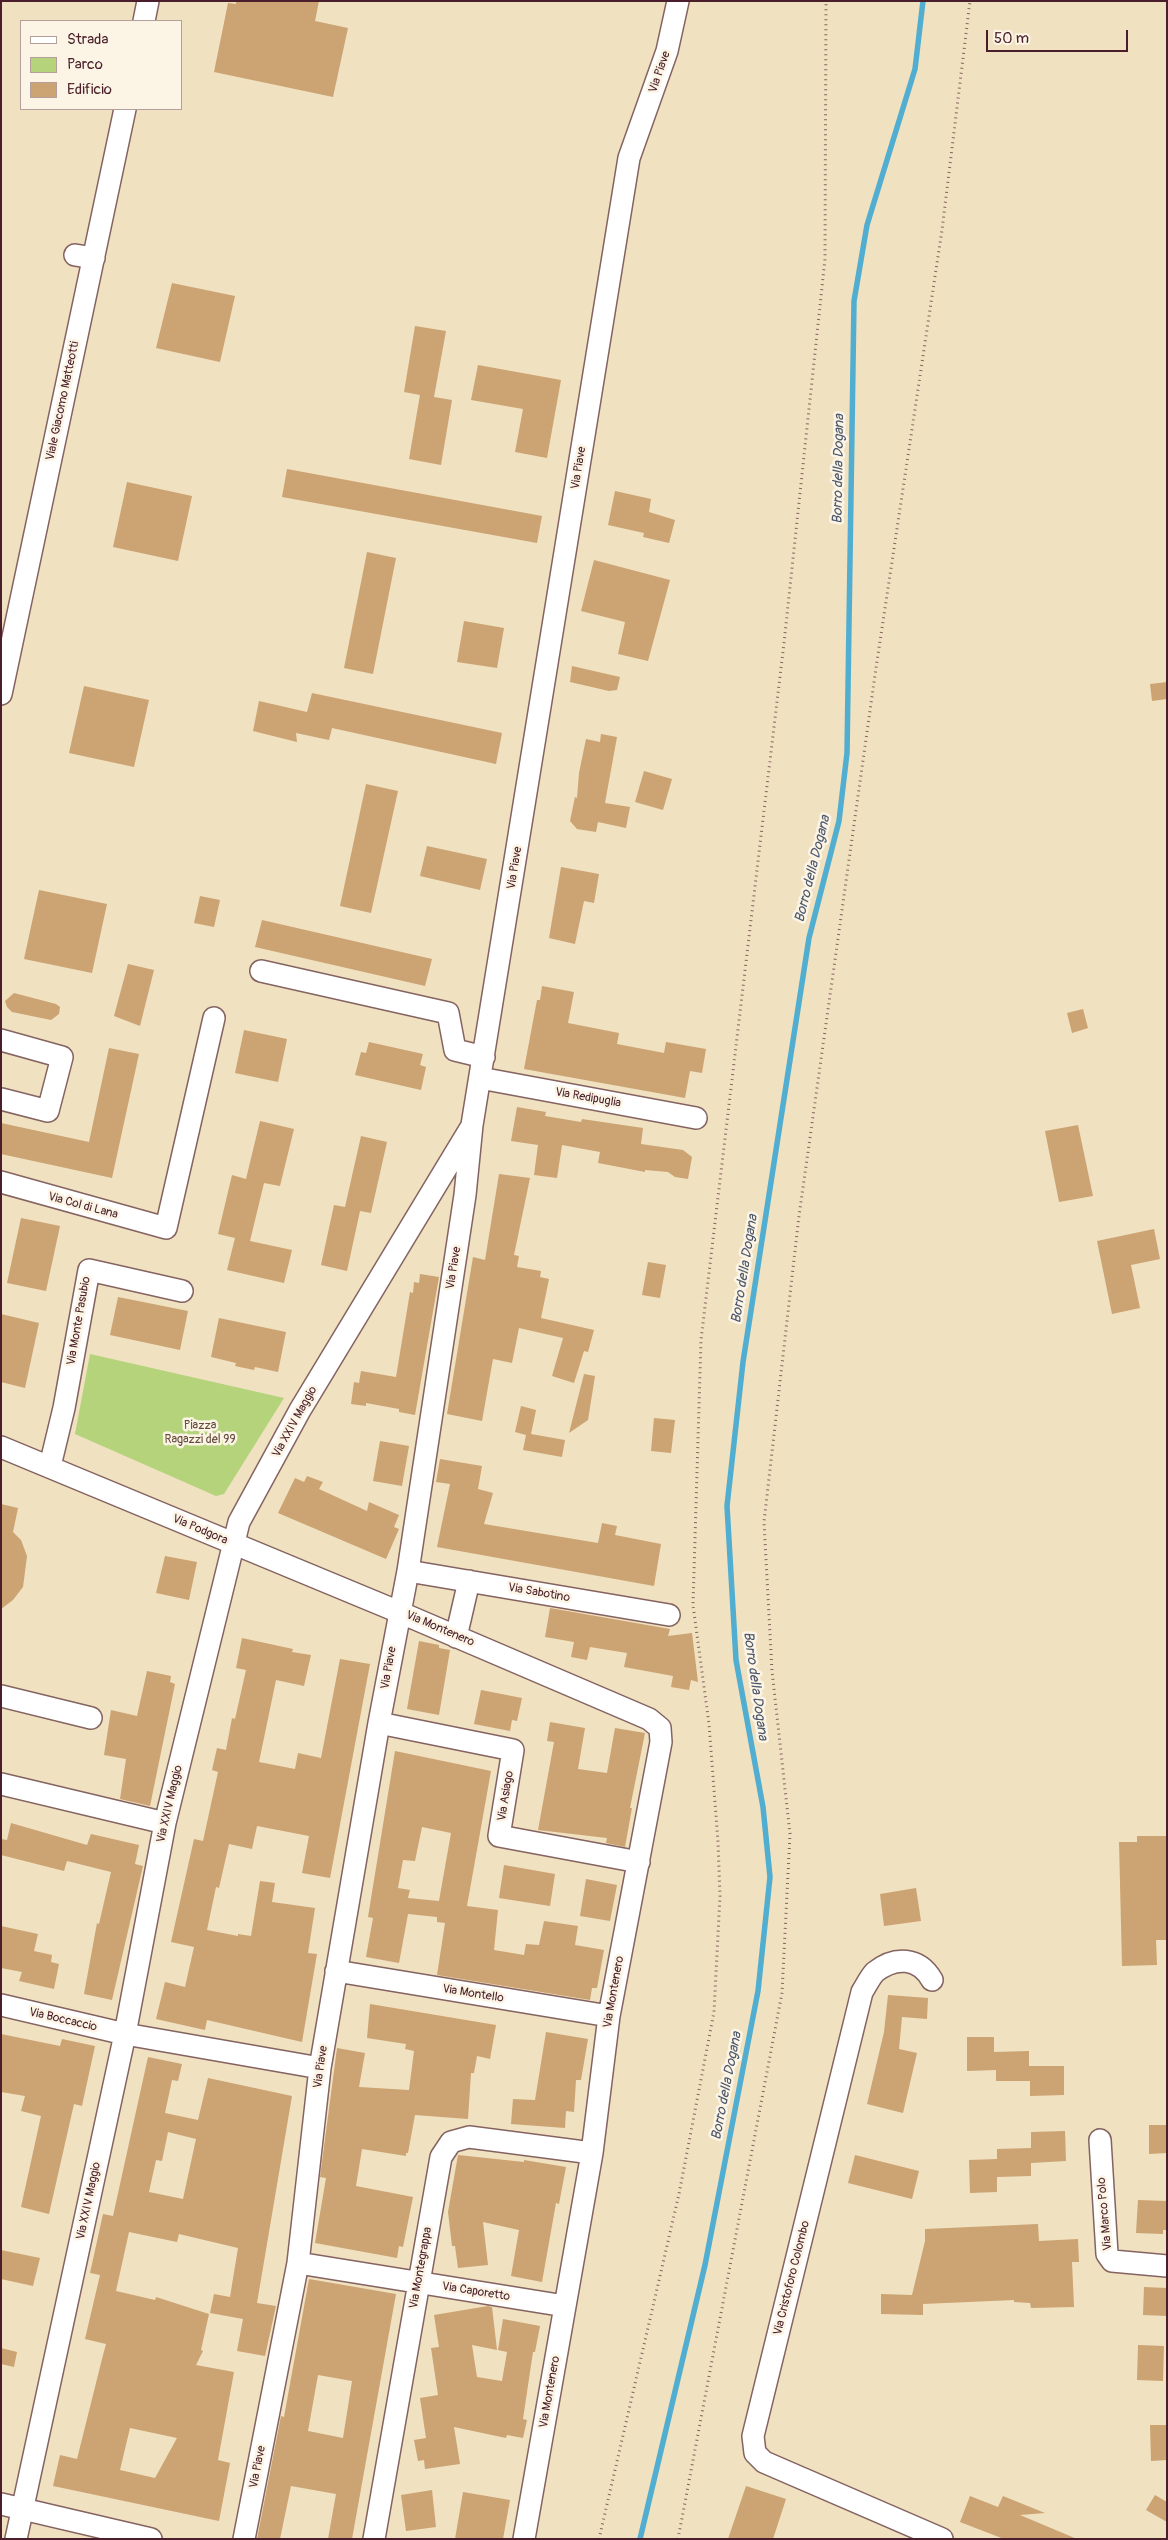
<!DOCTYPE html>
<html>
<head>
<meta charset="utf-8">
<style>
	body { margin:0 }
	#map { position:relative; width:1168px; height:2540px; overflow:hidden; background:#f0e1c1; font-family:Pangolin,sans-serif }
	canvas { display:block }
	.frame { position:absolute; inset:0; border:2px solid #4a1f2b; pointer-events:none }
	.legend { position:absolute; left:20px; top:20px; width:162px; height:90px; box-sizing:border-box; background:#fcf5e5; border:1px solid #b59f9b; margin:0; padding:6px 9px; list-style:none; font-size:15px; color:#4a1f2b }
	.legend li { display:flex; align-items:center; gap:10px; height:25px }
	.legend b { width:25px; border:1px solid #b59f9b }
	.scale { position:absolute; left:986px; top:30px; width:142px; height:22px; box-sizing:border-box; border:2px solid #4a1f2b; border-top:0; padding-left:6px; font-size:15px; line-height:18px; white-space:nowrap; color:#4a1f2b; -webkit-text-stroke:4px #fcf5e5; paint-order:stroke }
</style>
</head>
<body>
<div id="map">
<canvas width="1168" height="2540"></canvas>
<div class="frame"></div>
<ul class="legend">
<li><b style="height:6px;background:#fff"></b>Strada</li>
<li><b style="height:14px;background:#b4d37b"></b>Parco</li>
<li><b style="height:14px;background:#cca372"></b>Edificio</li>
</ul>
<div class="scale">50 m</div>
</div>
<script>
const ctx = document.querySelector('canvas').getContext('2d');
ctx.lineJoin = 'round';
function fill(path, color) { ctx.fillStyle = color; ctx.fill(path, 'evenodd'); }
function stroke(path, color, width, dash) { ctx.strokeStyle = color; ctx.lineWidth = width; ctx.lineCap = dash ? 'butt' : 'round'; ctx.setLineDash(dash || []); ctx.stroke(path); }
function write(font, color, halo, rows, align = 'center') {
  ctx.font = font + ' Pangolin,sans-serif'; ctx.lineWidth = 5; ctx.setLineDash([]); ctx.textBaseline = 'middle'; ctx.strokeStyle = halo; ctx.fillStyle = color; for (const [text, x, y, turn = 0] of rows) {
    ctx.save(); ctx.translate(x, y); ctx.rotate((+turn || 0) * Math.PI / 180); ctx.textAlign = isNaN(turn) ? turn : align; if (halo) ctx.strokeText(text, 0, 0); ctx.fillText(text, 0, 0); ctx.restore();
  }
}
fill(new Path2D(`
	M 90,1354 L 284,1398 L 224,1494 L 216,1496 L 75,1434 Z`), '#b4d37b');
stroke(new Path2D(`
	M 640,2539 L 705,2265 L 758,1991 L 770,1877 L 763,1807 L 736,1660 L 727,1506 L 743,1362 L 809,938 L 839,821 L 847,753 L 854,301 L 867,225 L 915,69 L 923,1`), '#51aed0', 5.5);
fill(new Path2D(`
	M 236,1 L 319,1 L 315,21 L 348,28 L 333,97 L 214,72 L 228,3 L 236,4 Z
	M 172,283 L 235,296 L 220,362 L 156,348 Z
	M 415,326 L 446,331 L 434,397 L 452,400 L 441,465 L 409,459 L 420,395 L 404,392 Z
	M 478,365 L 561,380 L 547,458 L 515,452 L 523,409 L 471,400 Z
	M 287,469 L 542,516 L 537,543 L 282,497 Z
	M 127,482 L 192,496 L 178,561 L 113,547 Z
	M 615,491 L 651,499 L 649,512 L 675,520 L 669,543 L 643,537 L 644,533 L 608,525 Z
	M 367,552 L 396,558 L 373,674 L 344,668 Z
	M 594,560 L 670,580 L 648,661 L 618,654 L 625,622 L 581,611 Z
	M 464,621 L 504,628 L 497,668 L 457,662 Z
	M 572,666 L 620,677 L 617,690 L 609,691 L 570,682 Z
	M 1167,682 L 1167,699 L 1152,701 L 1150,684 Z
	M 84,686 L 149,700 L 134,767 L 69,753 Z
	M 312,693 L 502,733 L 496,764 L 332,728 L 329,740 L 296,733 L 297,742 L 253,731 L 259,701 L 307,712 Z
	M 601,734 L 617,737 L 605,803 L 630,807 L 626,828 L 598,822 L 596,832 L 577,829 L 570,821 L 575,797 L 577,798 L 579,773 L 586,739 L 600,742 Z
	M 644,771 L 672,779 L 663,810 L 635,802 Z
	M 366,784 L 398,791 L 371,913 L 340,906 Z
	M 427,846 L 487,859 L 480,890 L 420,876 Z
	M 561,867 L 599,874 L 594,903 L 584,901 L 575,944 L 549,938 Z
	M 39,890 L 107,904 L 92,973 L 24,959 Z
	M 200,896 L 220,900 L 214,927 L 194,923 Z
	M 262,920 L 432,959 L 425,986 L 255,947 Z
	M 128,964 L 154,970 L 140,1026 L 114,1016 Z
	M 542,986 L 574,992 L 568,1023 L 619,1033 L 617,1044 L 664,1053 L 666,1042 L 706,1049 L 702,1073 L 690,1071 L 685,1098 L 524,1069 L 537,1000 L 540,1000 Z
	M 14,993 L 56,1004 L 60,1007 L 59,1014 L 51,1020 L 12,1012 L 7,1007 L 5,1001 Z
	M 1083,1009 L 1088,1028 L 1072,1033 L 1067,1013 Z
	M 244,1030 L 287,1039 L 278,1082 L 235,1073 Z
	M 369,1042 L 423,1054 L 420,1065 L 426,1067 L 421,1090 L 355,1075 L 361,1052 L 366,1053 Z
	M 109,1048 L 139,1054 L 112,1178 L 1,1154 L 1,1123 L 89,1142 Z
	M 517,1107 L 546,1112 L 545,1116 L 581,1122 L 582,1119 L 643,1128 L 641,1144 L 683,1150 L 692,1157 L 688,1179 L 675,1177 L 668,1172 L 645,1170 L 645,1172 L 598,1163 L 600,1152 L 562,1145 L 557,1178 L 534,1175 L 538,1145 L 511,1141 Z
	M 260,1121 L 294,1129 L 280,1186 L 264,1183 L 250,1241 L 292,1250 L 284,1283 L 227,1270 L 235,1238 L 218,1234 L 232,1175 L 246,1179 Z
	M 1078,1125 L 1093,1196 L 1059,1202 L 1045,1131 Z
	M 361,1136 L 387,1142 L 371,1213 L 360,1211 L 347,1271 L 321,1265 L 334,1205 L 345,1207 Z
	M 499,1174 L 530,1178 L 514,1255 L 519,1256 L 517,1267 L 541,1271 L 540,1277 L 549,1279 L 541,1318 L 594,1330 L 588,1352 L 584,1351 L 574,1383 L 552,1376 L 563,1338 L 519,1328 L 512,1363 L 493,1359 L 482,1421 L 447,1414 L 473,1257 L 485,1260 Z
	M 21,1218 L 60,1226 L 46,1291 L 7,1283 Z
	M 1154,1229 L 1160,1259 L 1131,1265 L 1140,1308 L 1112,1314 L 1097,1241 Z
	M 648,1262 L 666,1265 L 660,1298 L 642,1295 Z
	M 420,1274 L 439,1277 L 415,1415 L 399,1412 L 399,1409 L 366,1403 L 366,1406 L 351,1404 L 354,1382 L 359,1383 L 361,1371 L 396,1377 L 410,1292 L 413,1293 L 414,1282 L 419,1283 Z
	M 118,1297 L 188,1311 L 180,1350 L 110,1335 Z
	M 1,1314 L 39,1323 L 25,1388 L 1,1382 Z
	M 219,1318 L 286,1332 L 278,1372 L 255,1367 L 254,1370 L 235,1366 L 236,1363 L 211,1357 Z
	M 584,1374 L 595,1376 L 588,1420 L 569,1433 Z
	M 521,1406 L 536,1410 L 531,1434 L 565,1440 L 562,1457 L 523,1450 L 526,1435 L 515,1432 Z
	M 654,1418 L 675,1420 L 671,1453 L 651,1451 Z
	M 380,1441 L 409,1446 L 402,1486 L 373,1481 Z
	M 440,1459 L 482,1466 L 478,1489 L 493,1493 L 484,1524 L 598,1543 L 602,1523 L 617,1526 L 615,1535 L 661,1544 L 654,1586 L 437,1547 L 450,1484 L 436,1482 Z
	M 307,1476 L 323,1482 L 319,1489 L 367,1511 L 369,1502 L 399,1515 L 394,1527 L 399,1529 L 386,1559 L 278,1513 L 295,1478 L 304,1482 Z
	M 1,1504 L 18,1508 L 13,1532 L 21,1540 L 27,1556 L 23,1587 L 13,1600 L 1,1609 Z
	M 165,1556 L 197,1562 L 189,1600 L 156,1593 Z
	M 550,1608 L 670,1629 L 668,1636 L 692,1633 L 698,1682 L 691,1680 L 689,1690 L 671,1687 L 673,1676 L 624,1667 L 627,1653 L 590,1647 L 587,1660 L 571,1657 L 574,1642 L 545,1637 Z
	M 242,1638 L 293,1649 L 292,1652 L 311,1655 L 304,1686 L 276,1680 L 259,1762 L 295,1769 L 298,1753 L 321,1758 L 340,1659 L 370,1664 L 330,1878 L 302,1873 L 309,1836 L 257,1826 L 252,1849 L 229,1844 L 219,1888 L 216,1887 L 207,1930 L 238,1936 L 238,1934 L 251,1936 L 260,1881 L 275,1883 L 272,1902 L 315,1908 L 308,1953 L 317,1954 L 302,2042 L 207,2020 L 205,2030 L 156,2019 L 165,1982 L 185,1987 L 194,1947 L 171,1942 L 194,1839 L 203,1841 L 218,1772 L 212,1770 L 217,1748 L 226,1750 L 232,1718 L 235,1719 L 246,1670 L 236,1668 Z
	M 419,1641 L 439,1645 L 439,1648 L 450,1650 L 439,1715 L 407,1709 Z
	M 147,1671 L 171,1676 L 170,1682 L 175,1684 L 150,1806 L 120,1799 L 126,1759 L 104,1755 L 111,1710 L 137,1716 Z
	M 481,1690 L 522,1698 L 517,1721 L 512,1720 L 510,1731 L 474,1724 Z
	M 550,1722 L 585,1728 L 578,1769 L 607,1773 L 615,1728 L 645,1733 L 630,1808 L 632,1808 L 625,1847 L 606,1843 L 607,1838 L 538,1830 L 554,1742 L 547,1741 Z
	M 395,1751 L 491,1771 L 467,1906 L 498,1910 L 494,1950 L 524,1955 L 526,1944 L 539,1945 L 544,1921 L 578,1926 L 575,1945 L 604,1950 L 597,1988 L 592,1988 L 590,2000 L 437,1975 L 445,1923 L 437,1922 L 437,1917 L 408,1914 L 399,1963 L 366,1957 L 373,1918 L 368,1917 ZM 422,1827 L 451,1833 L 439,1901 L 408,1898 L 410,1890 L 398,1888 L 403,1860 L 415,1861 Z
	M 11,1823 L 87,1845 L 91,1834 L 139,1845 L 135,1864 L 143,1866 L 112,2000 L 84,1994 L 97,1923 L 99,1924 L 111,1872 L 67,1861 L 64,1871 L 1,1855 L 1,1839 L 7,1840 Z
	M 1137,1836 L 1167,1836 L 1167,1940 L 1156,1940 L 1157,1965 L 1122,1966 L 1119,1842 L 1137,1842 Z
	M 504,1865 L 555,1874 L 550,1906 L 499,1898 Z
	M 586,1879 L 617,1885 L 610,1921 L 580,1916 Z
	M 916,1888 L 921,1921 L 884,1926 L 880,1894 Z
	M 1,1926 L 38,1934 L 34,1951 L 52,1955 L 51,1962 L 59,1964 L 54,1989 L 19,1981 L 22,1972 L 1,1968 Z
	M 888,1995 L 928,1998 L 927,2019 L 902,2017 L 899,2049 L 917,2053 L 903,2113 L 867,2104 L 884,2032 Z
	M 370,2004 L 496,2025 L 490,2059 L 477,2056 L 474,2073 L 471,2073 L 468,2119 L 415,2115 L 408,2153 L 406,2153 L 406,2156 L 362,2149 L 356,2186 L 413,2197 L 403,2247 L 399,2246 L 397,2258 L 315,2243 L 326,2178 L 320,2177 L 337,2048 L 365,2053 L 359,2087 L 409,2090 L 414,2051 L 405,2049 L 406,2044 L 367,2038 Z
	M 546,2032 L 588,2039 L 581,2080 L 576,2080 L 574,2112 L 566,2111 L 565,2128 L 511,2124 L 513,2099 L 535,2100 Z
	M 1,2034 L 60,2046 L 62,2039 L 95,2046 L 82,2106 L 74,2104 L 49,2214 L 21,2207 L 41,2116 L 21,2111 L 25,2096 L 1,2092 Z
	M 967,2037 L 994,2037 L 994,2052 L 1029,2051 L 1029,2066 L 1064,2066 L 1064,2095 L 1030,2096 L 1030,2081 L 996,2081 L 996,2070 L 967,2071 Z
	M 148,2057 L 182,2064 L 178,2081 L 172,2080 L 165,2113 L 198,2120 L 208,2078 L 292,2096 L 257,2303 L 276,2306 L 265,2356 L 237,2351 L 243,2319 L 210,2313 L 214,2294 L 230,2297 L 238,2248 L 179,2234 L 177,2242 L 129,2232 L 116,2291 L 155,2300 L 156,2297 L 209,2314 L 201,2350 L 203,2351 L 196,2365 L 234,2372 L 218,2460 L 230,2463 L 219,2521 L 53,2486 L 60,2455 L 77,2459 L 102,2359 L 106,2344 L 85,2339 L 100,2275 L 90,2273 L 103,2214 L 113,2216 ZM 168,2132 L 196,2139 L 183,2199 L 149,2192 L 156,2160 L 162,2161 ZM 130,2428 L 177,2438 L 155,2478 L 120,2470 Z
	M 1149,2125 L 1167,2125 L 1167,2153 L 1149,2154 Z
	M 1065,2131 L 1066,2161 L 1031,2163 L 1031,2176 L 997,2177 L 997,2192 L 970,2193 L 969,2160 L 997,2159 L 997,2149 L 1031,2148 L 1031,2132 Z
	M 458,2155 L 524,2162 L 524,2160 L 566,2167 L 559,2204 L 556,2203 L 542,2282 L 511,2276 L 519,2230 L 483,2222 L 488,2265 L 458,2268 L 455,2246 L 452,2246 L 448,2212 Z
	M 855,2155 L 919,2171 L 912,2199 L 848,2183 Z
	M 1138,2200 L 1167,2201 L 1167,2230 L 1163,2230 L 1163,2234 L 1136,2233 Z
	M 1038,2224 L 1039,2241 L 1078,2239 L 1079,2262 L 1072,2262 L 1074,2307 L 1031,2308 L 1030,2303 L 1014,2302 L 1014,2300 L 923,2304 L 923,2315 L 881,2314 L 881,2294 L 912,2295 L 925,2241 L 925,2229 Z
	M 1,2250 L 40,2258 L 33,2286 L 1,2279 Z
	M 309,2279 L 396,2294 L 352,2539 L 328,2539 L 336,2494 L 291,2486 L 280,2539 L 257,2539 L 281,2416 L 284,2417 ZM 318,2375 L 352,2381 L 343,2438 L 308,2431 Z
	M 1144,2287 L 1167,2288 L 1167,2316 L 1143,2315 Z
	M 488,2306 L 492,2307 L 497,2350 L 472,2345 L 477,2377 L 502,2381 L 507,2352 L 498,2350 L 503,2319 L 540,2326 L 535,2352 L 533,2352 L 523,2419 L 527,2420 L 523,2438 L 507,2435 L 506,2438 L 454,2427 L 460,2464 L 425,2469 L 424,2460 L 418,2461 L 414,2440 L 426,2438 L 420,2398 L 438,2395 L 431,2348 L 439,2347 L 434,2315 Z
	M 1138,2345 L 1164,2346 L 1163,2381 L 1137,2380 Z
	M 1,2348 L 17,2352 L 14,2367 L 1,2364 Z
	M 1150,2425 L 1167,2425 L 1167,2460 L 1151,2461 Z
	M 746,2486 L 786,2499 L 773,2539 L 728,2539 Z
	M 432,2490 L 436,2527 L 406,2531 L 401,2495 Z
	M 463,2492 L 510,2500 L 503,2539 L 455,2539 Z
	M 1155,2495 L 1167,2502 L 1167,2522 L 1146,2510 Z
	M 970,2496 L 998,2507 L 1003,2496 L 1045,2513 L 1020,2515 L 1077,2539 L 1004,2539 L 960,2522 Z`), '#cca372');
const minor = new Path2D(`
	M 144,21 L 148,1
	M 75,255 L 94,258
	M 1,694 L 125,109
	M 261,971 L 448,1013 L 455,1050 L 484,1057
	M 1,1040 L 62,1057 L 48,1111 L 1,1099
	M 480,1078 L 696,1118
	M 1,1182 L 166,1228 L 214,1018
	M 1,1447 L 399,1612 L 649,1719 L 660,1728 L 661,1742 L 609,2016 L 592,2153 L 524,2539
	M 50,1466 L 64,1408 L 89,1270 L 182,1291
	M 408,1571 L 669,1615
	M 456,1637 L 469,1581
	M 1,1696 L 91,1718
	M 379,1723 L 513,1750 L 499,1836 L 639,1862
	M 1,1784 L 165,1823
	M 336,1971 L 609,2016
	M 932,1980 C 919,1957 895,1956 875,1972 C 870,1977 866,1986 862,1992 L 753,2436 L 755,2453 L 764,2462 L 942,2539
	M 1,2005 L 125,2034 L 320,2068
	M 1100,2140 L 1107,2254 L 1112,2261 L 1167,2266
	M 298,2263 L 565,2306
	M 1,2504 L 151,2539
	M 16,2539 L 125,2034 L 165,1823 L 239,1522 L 300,1410 L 470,1129
	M 244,2539 L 298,2263 L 320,2068 L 379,1723 L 408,1571 L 465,1195 L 472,1125 L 629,158 L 667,51 L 678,1
	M 374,2539 L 441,2157 L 451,2142 L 469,2137 L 592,2153`);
stroke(minor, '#846360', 24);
stroke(new Path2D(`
	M 599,2539 L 679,2194 L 714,2012 L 720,1896 L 718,1842 L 709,1724 L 693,1605 L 701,1340 L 784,643 L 825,259 L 826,1
	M 678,2539 L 782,1993 L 790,1834 L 772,1671 L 764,1522 L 799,1216 L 876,668 L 942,230 L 970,1`), '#846360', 3, [1, 4]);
stroke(minor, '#fff', 21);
write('12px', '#4a1f2b', '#fcf5e5', [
	["Via Piave",660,72,-71],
	["Viale Giacomo Matteotti",63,401,-78],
	["Via Piave",579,468,-81],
	["Via Piave",515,868,-81],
	["Via Redipuglia",588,1098,10],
	["Via Col di Lana",83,1206,15],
	["Via Piave",454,1268,-81],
	["Via Monte Pasubio",79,1321,-80],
	["Via XXIV Maggio",295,1422,-61],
	["Via Podgora",200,1530,23],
	["Via Sabotino",539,1593,10],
	["Via Montenero",440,1629,23],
	["Via Piave",389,1668,-80],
	["Via Asiago",506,1796,-81],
	["Via XXIV Maggio",170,1804,-77],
	["Via Montenero",614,1992,-80],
	["Via Montello",473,1994,9],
	["Via Boccaccio",63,2020,13],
	["Via Piave",321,2067,-82],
	["Via XXIV Maggio",89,2201,-78],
	["Via Marco Polo",1105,2214,-95],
	["Via Montegrappa",421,2268,-80],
	["Via Cristoforo Colombo",792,2278,-76],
	["Via Caporetto",476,2292,9],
	["Via Montenero",550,2392,-80],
	["Via Piave",258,2467,-79]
]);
write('12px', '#644c3f', '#fcf5e5', [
	["Piazza",200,1426],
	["Ragazzi del 99",200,1440]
]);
write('italic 14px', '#4d586d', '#fcf5e5', [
	["Borro della Dogana",839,469,-89],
	["Borro della Dogana",813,869,-76],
	["Borro della Dogana",745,1269,-81],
	["Borro della Dogana",755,1686,82],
	["Borro della Dogana",727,2086,-79]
]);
</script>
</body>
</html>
